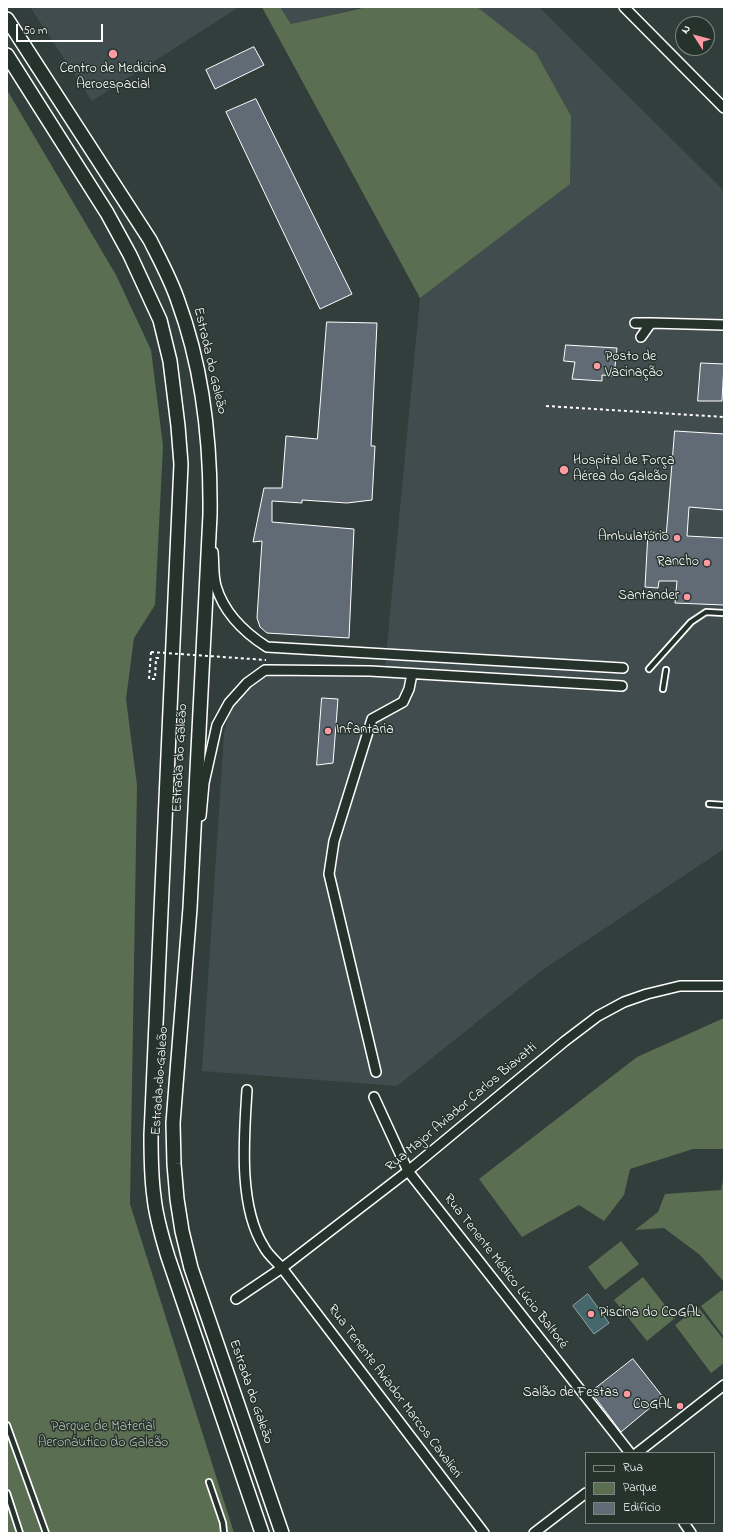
<!DOCTYPE html>
<html>
<head>
<meta charset="utf-8">
<style>
	body { margin:0 }
	#map { position:relative; width:731px; height:1540px; overflow:hidden; background:#323e3c; font-family:"Indie Flower",sans-serif }
	canvas { display:block }
	.frame { position:absolute; inset:0; border:8px solid #fff; pointer-events:none }
	.legend { position:absolute; left:585px; top:1452px; width:130px; height:72px; box-sizing:border-box; background:#26332d; border:1px solid #7d8581; margin:0; padding:5px 7px; list-style:none; font-size:12px; color:#fff }
	.legend li { display:flex; align-items:center; gap:8px; height:20px }
	.legend b { width:20px; border:1px solid #7d8581 }
	.north { position:absolute; left:675px; top:16px; width:40px; height:40px; box-sizing:border-box; background:#26332d; border:1px solid #7d8581; border-radius:50%; rotate:306deg; font-size:11px; font-weight:700; line-height:16px; text-align:center; color:#fff }
	.north::after { content:''; display:block; margin:auto; width:14px; height:18px; background:#ff9aa2; clip-path:polygon(50% 0,100% 100%,50% 72%,0 100%) }
	.scale { position:absolute; left:16px; top:24px; width:87px; height:18px; box-sizing:border-box; border:2px solid #fff; border-top:0; padding-left:5px; font-size:12px; line-height:14px; white-space:nowrap; color:#fff; -webkit-text-stroke:3px #26332d; paint-order:stroke }
</style>
</head>
<body>
<div id="map">
<canvas width="731" height="1540"></canvas>
<div class="frame"></div>
<ul class="legend">
<li><b style="height:5px;background:#26332d"></b>Rua</li>
<li><b style="height:11px;background:#5a6e52"></b>Parque</li>
<li><b style="height:11px;background:#616b76"></b>Edifício</li>
</ul>
<div class="north">N</div>
<div class="scale">50 m</div>
</div>
<script>
const ctx = document.querySelector('canvas').getContext('2d');
ctx.lineJoin = 'round';
function fill(path, color) { ctx.fillStyle = color; ctx.fill(path, 'evenodd'); }
function stroke(path, color, width, dash) { ctx.strokeStyle = color; ctx.lineWidth = width; ctx.lineCap = dash ? 'butt' : 'round'; ctx.setLineDash(dash || []); ctx.stroke(path); }
function write(font, color, halo, rows, align = 'center') {
  ctx.font = font + ' "Indie Flower",sans-serif'; ctx.lineWidth = 3; ctx.setLineDash([]); ctx.textBaseline = 'middle'; ctx.strokeStyle = halo; ctx.fillStyle = color; for (const [text, x, y, turn = 0] of rows) {
    ctx.save(); ctx.translate(x, y); ctx.rotate((+turn || 0) * Math.PI / 180); ctx.textAlign = isNaN(turn) ? turn : align; if (halo) ctx.strokeText(text, 0, 0); ctx.fillText(text, 0, 0); ctx.restore();
  }
}
fill(new Path2D(`
	M 30,7 L 239,7 L 92,101 Z
	M 262,7 L 291,25 L 369,7 L 539,7 L 724,191 L 724,849 L 541,971 L 397,1086 L 202,1071 L 224,734 L 230,709 L 248,688 L 268,676 L 384,677 L 420,298 Z
	M 280,7 L 363,7 L 291,24 Z`), '#404c4d');
fill(new Path2D(`
	M 262,7 L 280,7 L 291,24 L 367,7 L 477,7 L 536,53 L 571,116 L 570,184 L 420,298 Z
	M 7,90 L 116,275 L 151,350 L 163,446 L 155,605 L 134,638 L 126,699 L 137,785 L 130,1204 L 234,1533 L 7,1533 Z
	M 724,1018 L 724,1149 L 693,1149 L 630,1169 L 624,1195 L 604,1221 L 579,1205 L 522,1237 L 479,1179 L 637,1057 Z
	M 724,1175 L 724,1282 L 700,1255 L 664,1228 L 635,1230 L 658,1212 L 665,1194 L 721,1190 Z
	M 621,1241 L 639,1264 L 605,1290 L 588,1267 Z
	M 643,1277 L 675,1318 L 647,1341 L 614,1300 Z
	M 722,1290 L 724,1293 L 724,1337 L 701,1306 Z
	M 698,1307 L 724,1340 L 724,1363 L 711,1373 L 675,1325 Z`), '#5a6e52');
const water = new Path2D(`
	M 588,1294 L 609,1323 L 594,1334 L 573,1306 Z`);
fill(water, '#46676c');
stroke(water, '#90a4a7', 1);
const building = new Path2D(`
	M 254,47 L 264,65 L 215,89 L 206,70 Z
	M 256,99 L 352,294 L 320,309 L 226,112 Z
	M 327,322 L 377,323 L 371,446 L 375,446 L 372,500 L 347,503 L 302,500 L 302,503 L 272,501 L 272,522 L 354,529 L 349,638 L 267,633 L 260,627 L 257,618 L 262,541 L 253,542 L 264,488 L 282,488 L 286,436 L 317,439 Z
	M 566,345 L 617,348 L 614,376 L 602,375 L 602,381 L 572,379 L 575,362 L 564,361 Z
	M 701,363 L 724,364 L 722,401 L 698,401 Z
	M 675,431 L 724,434 L 724,510 L 689,507 L 687,536 L 724,538 L 724,605 L 675,603 L 677,581 L 659,581 L 658,588 L 645,587 L 648,532 L 666,533 Z
	M 322,698 L 338,699 L 333,763 L 317,765 Z
	M 633,1359 L 663,1397 L 621,1432 L 591,1392 Z`);
fill(building, '#616b76');
stroke(building, '#fff', 1);
const service = new Path2D(`
	M 649,669 L 691,622 L 706,612 L 724,613
	M 663,689 L 666,670
	M 709,804 L 724,805
	M 7,1425 L 46,1533
	M 209,1482 L 223,1523 L 224,1533
	M 7,1493 L 20,1533`);
const minor = new Path2D(`
	M 624,7 L 724,108
	M 635,323 L 651,323 L 641,337
	M 651,323 L 724,325
	M 213,552 C 214,562 213,575 216,586 C 224,613 245,633 267,647 L 623,668
	M 201,816 L 204,783 L 217,725 L 229,703 L 247,683 L 265,670 L 370,671 L 622,686
	M 376,1072 L 329,874 L 334,841 L 372,719 L 403,702 L 409,689 L 412,674
	M 247,1090 C 244,1137 238,1206 264,1247 C 268,1255 276,1261 282,1268 L 484,1533
	M 374,1097 L 408,1171 L 630,1453
	M 236,1299 L 282,1268 L 408,1171 L 565,1041 L 598,1016 L 624,1002 L 647,994 L 680,986 L 724,986
	M 637,1453 L 724,1385
	M 684,1523 L 691,1533
	M 534,1533 L 586,1493`);
const secondary = new Path2D(`
	M 7,19 L 150,240 C 160,260 171,280 178,301 C 203,369 211,442 210,515 L 190,908 L 173,1123 L 174,1164 L 177,1199 L 182,1231 L 191,1268 L 282,1533
	M 7,55 L 107,213 L 130,255 L 160,320 L 170,361 L 178,426 L 181,464 L 151,1135 C 151,1156 151,1176 154,1197 C 156,1218 162,1237 168,1257 L 262,1533`);
stroke(service, '#fff', 8);
stroke(minor, '#fff', 12);
stroke(secondary, '#fff', 16);
stroke(new Path2D(`
	M 546,406 L 724,417
	M 151,652 L 149,679 L 155,679 L 156,658 L 161,658`), '#fff', 2, [3, 3]);
stroke(service, '#26332d', 4.5);
stroke(minor, '#26332d', 9);
stroke(secondary, '#26332d', 13);
stroke(new Path2D(`
	M 151,652 L 266,660`), '#fff', 2, [3, 3]);
for (const [x, y, r, color] of [
	[113,54,5,"#ff9aa2"],
	[597,366,4,"#ff9aa2"],
	[564,470,5,"#ff9aa2"],
	[677,538,4,"#ff9aa2"],
	[707,563,4,"#ff9aa2"],
	[687,597,4,"#ff9aa2"],
	[328,731,4,"#ff9aa2"],
	[591,1314,4,"#ff9aa2"],
	[627,1394,4,"#ff9aa2"],
	[680,1406,4,"#ff9aa2"]
]) { const dot = new Path2D(); dot.arc(x, y, r, 0, 2 * Math.PI); ctx.fillStyle = color; ctx.fill(dot); stroke(dot, '#26332d', 1.5); }
write('14px', '#fff', '#26332d', [
	["Centro de Medicina",113,70,"center"],
	["Aeroespacial",113,86,"center"],
	["Posto de",605,358,"left"],
	["Vacinação",605,374,"left"],
	["Hospital de Força",573,462,"left"],
	["Aérea do Galeão",573,478,"left"],
	["Ambulatório",669,538],
	["Rancho",699,563],
	["Santander",679,597],
	["Infantaria",336,731,"left"],
	["Piscina do COGAL",599,1314,"left"],
	["Salão de Festas",619,1394],
	["COGAL",672,1406]
], 'right');
write('14px', '#fff', '#26332d', [
	["Estrada do Galeão",209,361,77],
	["Estrada do Galeão",181,758,-87],
	["Estrada do Galeão",161,1081,-86],
	["Rua Major Aviador Carlos Biavatti",462,1108,-40],
	["Rua Tenente Médico Lúcio Baltoré",505,1272,52],
	["Estrada do Galeão",250,1392,71],
	["Rua Tenente Aviador Marcos Cavalieri",394,1392,53]
]);
write('14px', '#b5beb1', '#26332d', [
	["Parque de Material",103,1428],
	["Aeronáutico do Galeão",103,1444]
]);
</script>
</body>
</html>
